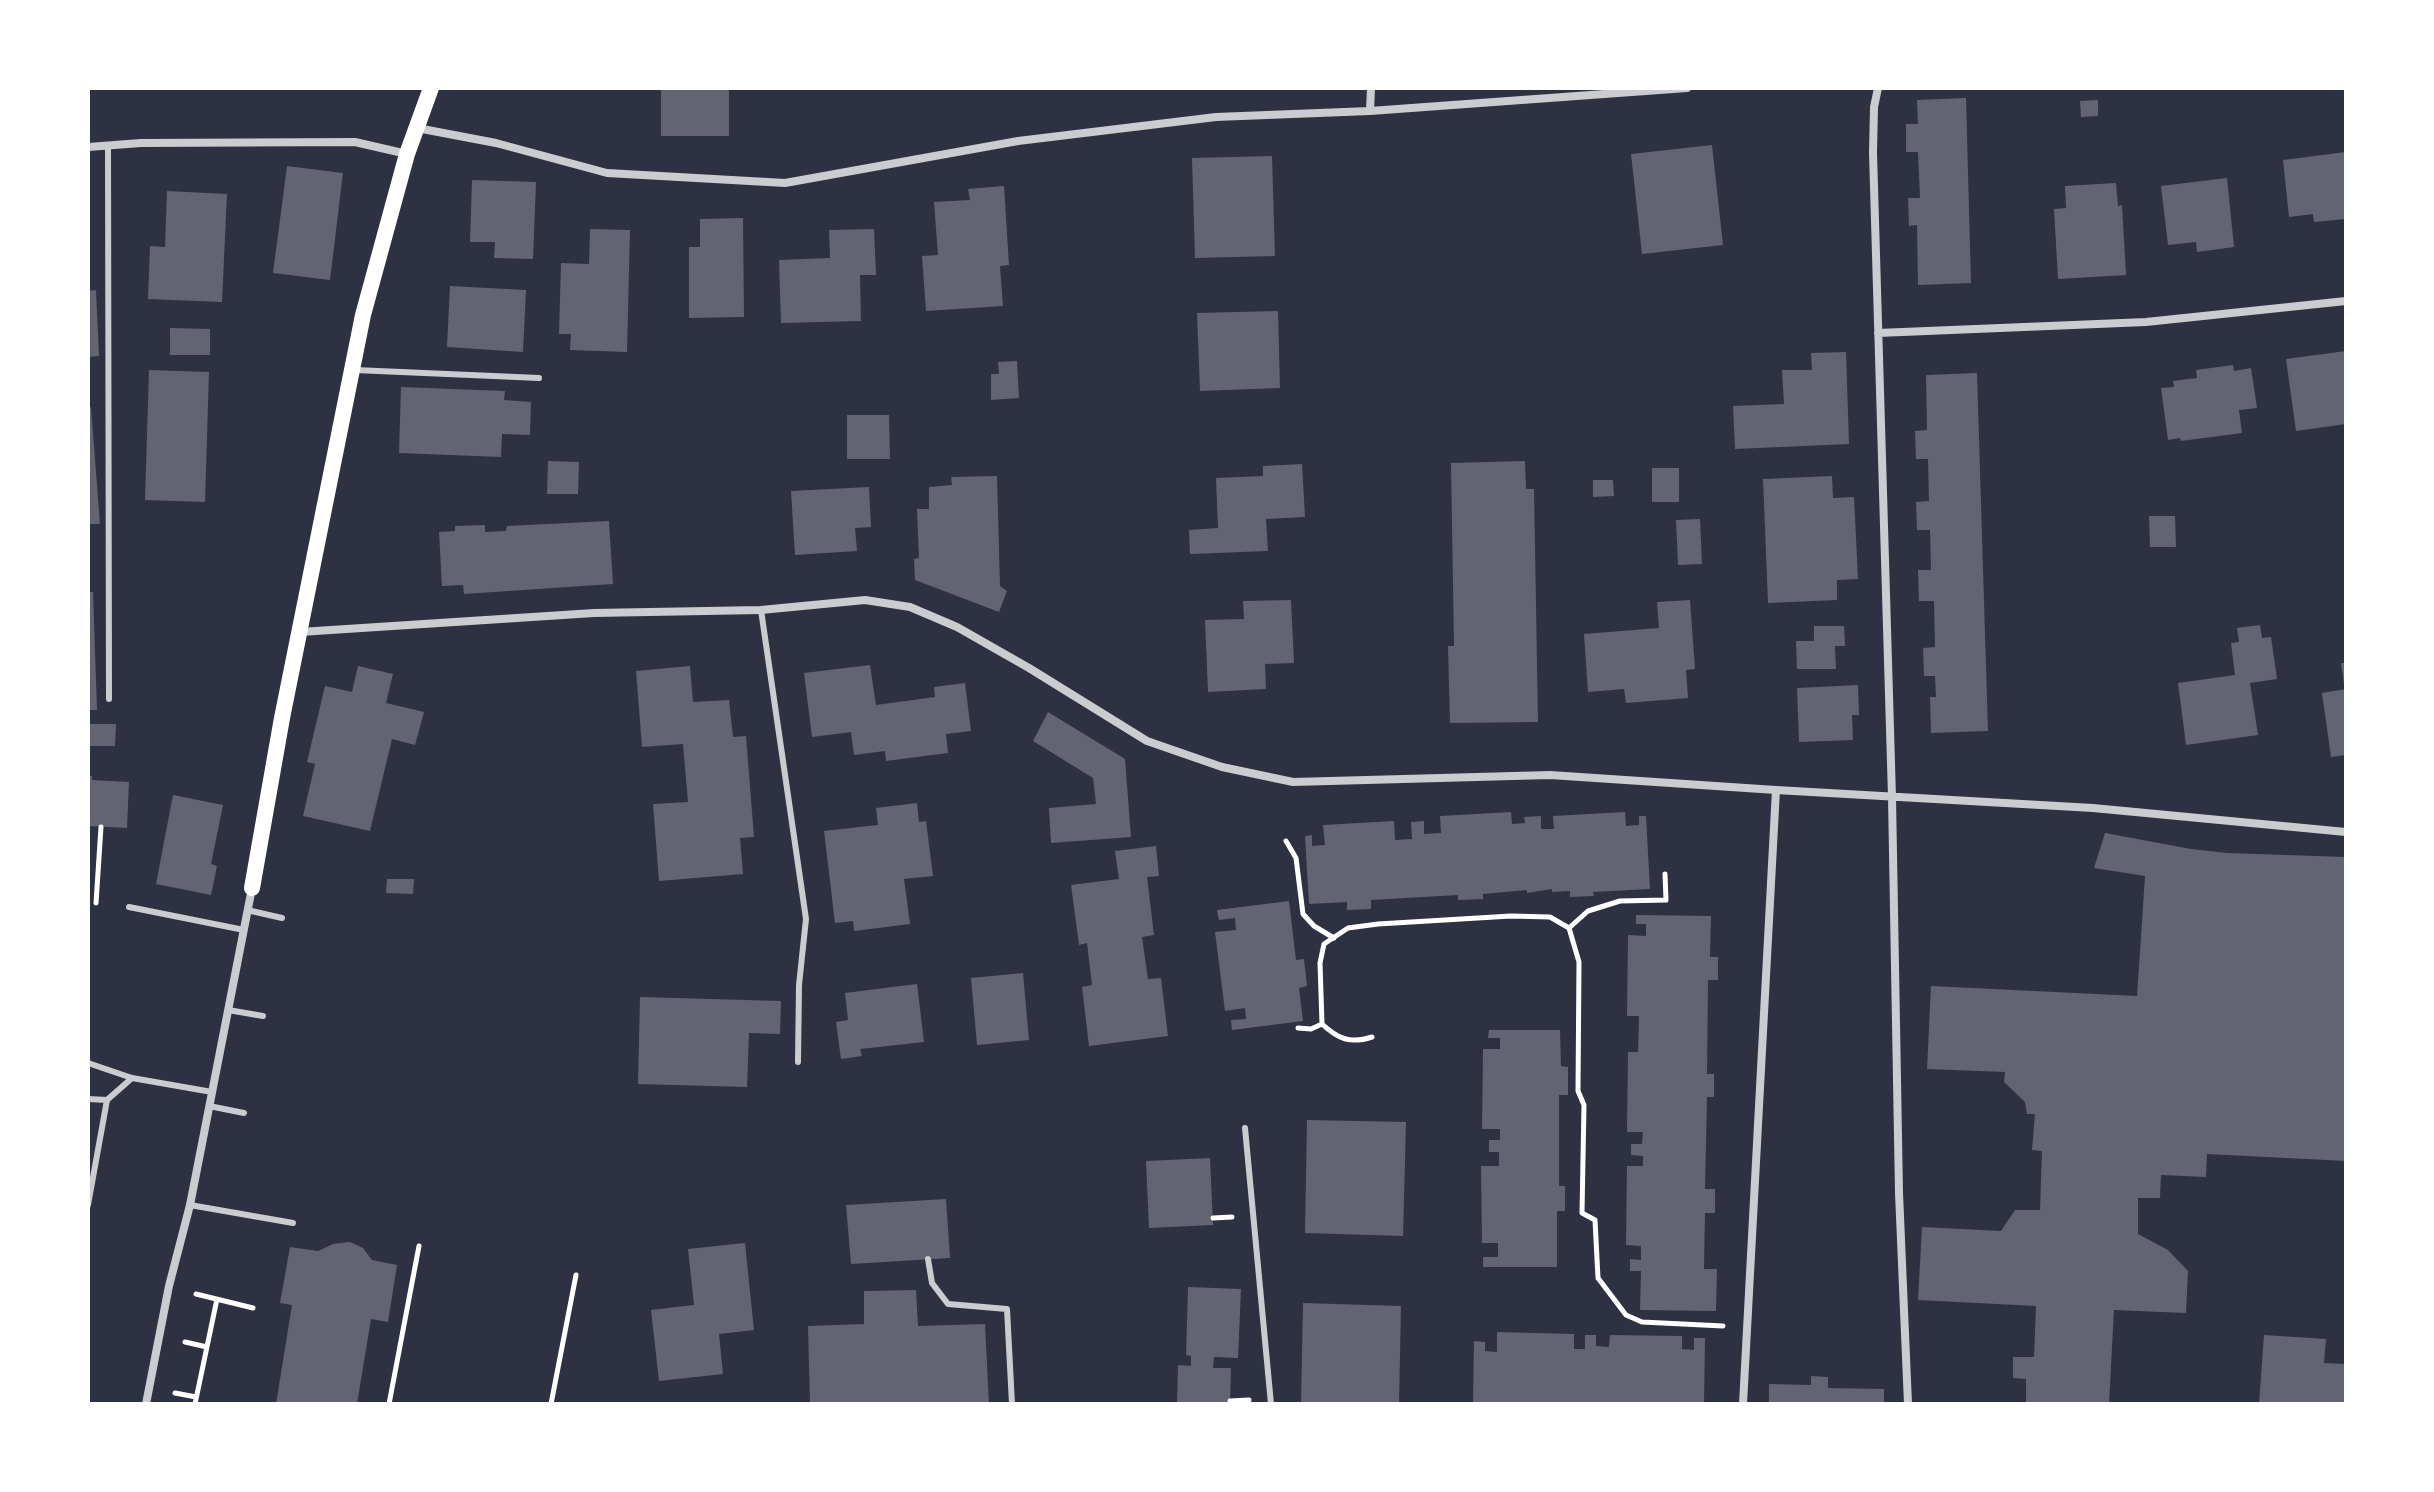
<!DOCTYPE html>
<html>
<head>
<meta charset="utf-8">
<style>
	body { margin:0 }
	#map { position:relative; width:2434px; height:1492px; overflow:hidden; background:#2d3142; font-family:"Fira Sans Condensed",sans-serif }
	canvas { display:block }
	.frame { position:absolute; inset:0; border:90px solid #fff; pointer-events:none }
</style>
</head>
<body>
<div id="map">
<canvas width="2434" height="1492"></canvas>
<div class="frame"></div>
</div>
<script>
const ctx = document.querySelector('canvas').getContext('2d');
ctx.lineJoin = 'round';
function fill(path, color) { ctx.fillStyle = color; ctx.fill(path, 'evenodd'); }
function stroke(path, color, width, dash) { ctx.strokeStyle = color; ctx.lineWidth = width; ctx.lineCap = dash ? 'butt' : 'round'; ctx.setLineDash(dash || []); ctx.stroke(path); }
fill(new Path2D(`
	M 661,88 L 729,88 L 729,136 L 661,136 Z
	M 1966,98 L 1971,283 L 1918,285 L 1917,225 L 1909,226 L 1908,198 L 1920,198 L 1918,152 L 1906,152 L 1906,124 L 1918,124 L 1917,100 Z
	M 2098,100 L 2098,116 L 2081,117 L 2080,101 Z
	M 1712,145 L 1723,245 L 1642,254 L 1631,154 Z
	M 2346,152 L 2346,219 L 2314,222 L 2313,214 L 2289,217 L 2283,160 Z
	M 1272,156 L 1275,256 L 1195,258 L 1192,158 Z
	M 287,166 L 343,173 L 330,280 L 273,273 Z
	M 2227,178 L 2234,247 L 2197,252 L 2196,242 L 2168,245 L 2161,186 Z
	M 472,180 L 536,182 L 533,259 L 494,258 L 495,242 L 470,242 Z
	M 2116,183 L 2118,206 L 2122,205 L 2126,275 L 2058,279 L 2054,209 L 2066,208 L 2065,186 Z
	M 1004,186 L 1009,265 L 1000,266 L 1003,306 L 926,311 L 922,256 L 938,255 L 934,202 L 970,200 L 968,189 Z
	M 167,191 L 227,194 L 222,302 L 148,299 L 150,246 L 165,247 Z
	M 743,218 L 744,317 L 689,318 L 689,247 L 700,247 L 700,219 Z
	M 590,229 L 630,230 L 627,352 L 570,350 L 571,334 L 559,334 L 561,263 L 589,264 Z
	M 874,229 L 876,275 L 860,275 L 861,321 L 781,323 L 779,260 L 830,258 L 829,230 Z
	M 450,286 L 526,290 L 523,352 L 447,347 Z
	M 96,290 L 99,356 L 88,357 L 88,291 Z
	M 1278,311 L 1280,388 L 1200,391 L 1197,313 Z
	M 170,328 L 210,329 L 210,355 L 170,355 Z
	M 2346,351 L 2346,424 L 2296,431 L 2286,359 Z
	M 1846,352 L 1849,444 L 1735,449 L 1733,406 L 1784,404 L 1782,370 L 1812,370 L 1811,353 Z
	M 1017,361 L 1019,398 L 991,400 L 991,374 L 999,374 L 998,362 Z
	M 2233,365 L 2234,371 L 2251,368 L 2257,408 L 2239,410 L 2242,433 L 2181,441 L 2180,438 L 2168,440 L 2161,388 L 2174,387 L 2173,381 L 2197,378 L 2196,370 Z
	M 149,370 L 209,372 L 205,502 L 145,500 Z
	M 1977,373 L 1988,731 L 1931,733 L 1930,697 L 1936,697 L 1935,676 L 1924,676 L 1923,648 L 1935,647 L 1934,601 L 1919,601 L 1918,570 L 1931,570 L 1930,530 L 1917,530 L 1916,502 L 1929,501 L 1928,459 L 1916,459 L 1915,431 L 1927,430 L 1926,375 Z
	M 401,387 L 505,391 L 504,400 L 531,402 L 530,435 L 502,434 L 501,457 L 399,453 Z
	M 88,407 L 91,407 L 100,524 L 88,524 Z
	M 847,415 L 889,415 L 890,459 L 847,459 Z
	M 548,461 L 579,462 L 578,494 L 547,494 Z
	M 1525,461 L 1526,489 L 1534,489 L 1538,722 L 1450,723 L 1448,646 L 1454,646 L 1451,463 Z
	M 1302,464 L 1305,517 L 1266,519 L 1268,551 L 1190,554 L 1189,530 L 1218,528 L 1216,478 L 1263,476 L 1263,466 Z
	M 1652,468 L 1679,468 L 1679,502 L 1652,502 Z
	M 997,476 L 1000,586 L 1007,591 L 999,612 L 915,580 L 914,559 L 919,558 L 917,509 L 929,509 L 929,487 L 952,485 L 951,477 Z
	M 1832,476 L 1833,498 L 1854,497 L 1858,579 L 1837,580 L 1837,600 L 1768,603 L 1763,479 Z
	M 1593,480 L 1613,480 L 1614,496 L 1593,497 Z
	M 869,487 L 871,527 L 855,528 L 857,551 L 795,555 L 791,491 Z
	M 2149,516 L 2175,516 L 2176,547 L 2150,547 Z
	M 1700,519 L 1702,564 L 1678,565 L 1676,520 Z
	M 609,521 L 613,584 L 464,594 L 463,585 L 442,586 L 439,532 L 455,531 L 455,526 L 485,525 L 485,532 L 506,531 L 507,526 Z
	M 88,592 L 93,592 L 97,710 L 88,710 Z
	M 1291,600 L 1294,663 L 1265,664 L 1266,689 L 1208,692 L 1205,620 L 1244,619 L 1243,601 Z
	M 1690,600 L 1695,669 L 1686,670 L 1688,698 L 1626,703 L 1624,689 L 1588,692 L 1584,634 L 1659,628 L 1657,602 Z
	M 2260,625 L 2262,638 L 2271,637 L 2277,679 L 2250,683 L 2258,735 L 2186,745 L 2178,683 L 2235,675 L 2231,643 L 2239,642 L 2237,628 Z
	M 1814,626 L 1844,626 L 1845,646 L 1835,646 L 1836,669 L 1797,669 L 1796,641 L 1814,641 Z
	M 2341,663 L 2346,663 L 2346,684 L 2344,684 Z
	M 870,665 L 876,705 L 935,697 L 934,687 L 965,683 L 971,731 L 946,734 L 948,753 L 886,761 L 885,751 L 854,755 L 851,732 L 812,737 L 804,673 Z
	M 358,666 L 393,674 L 386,703 L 424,712 L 415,745 L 392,739 L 370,831 L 303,816 L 315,764 L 307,762 L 325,686 L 352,692 Z
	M 690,666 L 693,702 L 729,700 L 733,737 L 746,736 L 754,837 L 740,838 L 743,874 L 659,881 L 653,804 L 688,802 L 683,744 L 642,747 L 636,671 Z
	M 1858,685 L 1859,715 L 1852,715 L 1853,740 L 1799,742 L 1797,688 Z
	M 2346,689 L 2346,755 L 2331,757 L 2322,693 Z
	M 1048,712 L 1125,759 L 1131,837 L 1051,843 L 1049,808 L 1096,804 L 1093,778 L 1033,741 Z
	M 88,724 L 116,724 L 115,746 L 88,746 Z
	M 88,776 L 92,776 L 92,780 L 129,782 L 127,828 L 88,826 Z
	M 173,795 L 223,805 L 211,864 L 217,866 L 211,895 L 156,884 Z
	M 917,803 L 919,822 L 926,821 L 933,876 L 904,879 L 910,924 L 854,931 L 853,921 L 835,923 L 824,831 L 878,825 L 876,808 Z
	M 1511,812 L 1512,824 L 1525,823 L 1524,817 L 1541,816 L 1541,829 L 1554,829 L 1553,816 L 1625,812 L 1626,826 L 1639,825 L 1639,816 L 1646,816 L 1650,889 L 1593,892 L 1594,896 L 1570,897 L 1570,891 L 1552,892 L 1552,889 L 1527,893 L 1527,890 L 1483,894 L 1483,899 L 1458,900 L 1458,895 L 1371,900 L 1371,909 L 1347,910 L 1347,902 L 1309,904 L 1305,836 L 1312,835 L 1312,846 L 1325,845 L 1323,825 L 1394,821 L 1395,840 L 1412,839 L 1411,822 L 1424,821 L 1424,834 L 1441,833 L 1440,816 Z
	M 2105,833 L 2191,849 L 2227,853 L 2346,857 L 2346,1161 L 2207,1154 L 2206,1177 L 2161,1175 L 2160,1198 L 2138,1198 L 2138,1234 L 2168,1250 L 2188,1271 L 2186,1313 L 2114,1310 L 2109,1404 L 2026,1404 L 2026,1379 L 2013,1378 L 2013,1357 L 2034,1357 L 2036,1306 L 1918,1300 L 1922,1227 L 2001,1231 L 2015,1210 L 2040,1210 L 2042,1151 L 2032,1150 L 2035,1114 L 2027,1114 L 2025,1102 L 2004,1082 L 2005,1072 L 1927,1069 L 1931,986 L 2137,996 L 2145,876 L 2094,868 Z
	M 1156,846 L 1159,876 L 1147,877 L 1154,935 L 1142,937 L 1148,979 L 1161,978 L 1168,1036 L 1089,1046 L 1082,987 L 1092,985 L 1087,943 L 1079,945 L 1071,885 L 1119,879 L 1115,851 Z
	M 387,879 L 414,879 L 413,894 L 386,893 Z
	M 1289,901 L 1296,960 L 1304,959 L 1307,986 L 1299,988 L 1303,1021 L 1232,1030 L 1231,1020 L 1246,1019 L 1245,1008 L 1225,1011 L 1215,932 L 1236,930 L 1235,918 L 1219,920 L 1217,910 Z
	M 1636,915 L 1711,916 L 1710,957 L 1718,957 L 1718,980 L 1708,980 L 1707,1074 L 1714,1074 L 1714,1097 L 1707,1097 L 1705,1189 L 1715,1189 L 1715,1213 L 1705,1213 L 1704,1269 L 1717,1269 L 1716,1311 L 1640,1310 L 1641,1271 L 1630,1271 L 1630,1259 L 1641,1260 L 1641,1246 L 1626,1245 L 1627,1166 L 1643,1166 L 1643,1156 L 1631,1155 L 1631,1144 L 1642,1144 L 1643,1132 L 1627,1132 L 1628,1052 L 1638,1052 L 1639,1016 L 1627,1016 L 1628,935 L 1646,936 L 1646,924 L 1636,924 Z
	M 1023,973 L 1029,1040 L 977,1045 L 971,978 Z
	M 917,984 L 924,1042 L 860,1049 L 862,1056 L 841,1059 L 836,1022 L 848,1020 L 845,993 Z
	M 640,997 L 781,1001 L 780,1034 L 749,1033 L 747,1087 L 638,1084 Z
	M 1489,1030 L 1560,1030 L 1561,1066 L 1568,1067 L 1568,1095 L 1559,1095 L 1559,1186 L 1565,1186 L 1565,1211 L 1557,1211 L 1557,1267 L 1483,1267 L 1483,1257 L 1498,1257 L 1498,1243 L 1482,1243 L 1481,1166 L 1499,1166 L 1499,1152 L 1489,1152 L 1489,1140 L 1500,1140 L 1500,1129 L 1482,1129 L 1483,1049 L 1500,1049 L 1500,1038 L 1488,1038 Z
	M 1307,1120 L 1406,1122 L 1403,1236 L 1305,1233 Z
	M 1210,1158 L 1213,1225 L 1149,1228 L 1146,1161 Z
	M 946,1199 L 950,1258 L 851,1264 L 846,1205 Z
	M 350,1242 L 363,1248 L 372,1260 L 397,1265 L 388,1322 L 371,1319 L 357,1404 L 276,1404 L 292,1305 L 280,1303 L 290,1247 L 318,1251 L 333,1244 Z
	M 745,1243 L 754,1330 L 719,1334 L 723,1374 L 659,1381 L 651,1310 L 694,1305 L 688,1249 Z
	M 1188,1287 L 1241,1289 L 1238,1358 L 1214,1357 L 1213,1368 L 1231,1368 L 1230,1404 L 1177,1404 L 1178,1365 L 1191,1366 L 1191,1356 L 1186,1355 Z
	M 916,1290 L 918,1326 L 985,1324 L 989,1404 L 810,1404 L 808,1326 L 864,1324 L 864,1291 Z
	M 1303,1303 L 1401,1306 L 1399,1404 L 1301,1404 Z
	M 1497,1332 L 1574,1334 L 1574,1349 L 1585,1349 L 1585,1335 L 1596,1335 L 1596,1346 L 1609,1347 L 1610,1335 L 1682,1336 L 1682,1349 L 1694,1350 L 1694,1338 L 1705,1338 L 1704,1404 L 1473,1404 L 1474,1341 L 1485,1342 L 1485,1351 L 1497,1352 Z
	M 2264,1335 L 2326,1339 L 2324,1363 L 2346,1364 L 2346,1404 L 2259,1404 Z
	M 1811,1376 L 1828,1377 L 1828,1388 L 1884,1389 L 1884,1404 L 1769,1404 L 1769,1384 L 1811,1385 Z`), '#626471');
stroke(new Path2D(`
	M 1286,841 L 1296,858 L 1303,914 L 1314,926 L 1334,938
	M 1665,874 L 1666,900 L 1620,901 L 1588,911 L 1569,928 L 1579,962 L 1578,1091 L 1584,1105 L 1582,1213 L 1595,1220 L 1598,1278 L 1626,1315 L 1642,1322 L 1723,1326
	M 96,903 L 101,827
	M 1322,1024 C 1338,1039 1350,1044 1372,1037
	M 1298,1028 L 1311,1029 L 1322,1024 L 1320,963 L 1324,944 L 1348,928 L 1378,924 L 1511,916 L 1550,917 L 1569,928
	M 1213,1218 L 1232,1217
	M 196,1294 L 253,1308
	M 185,1342 L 207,1347
	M 175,1393 L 196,1397
	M 1230,1401 L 1249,1400
	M 195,1404 L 217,1299
	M 389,1404 L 419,1246
	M 551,1404 L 576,1275`), '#fff', 5);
stroke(new Path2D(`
	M 108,145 L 109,699
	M 355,370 L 539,378
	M 761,610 L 806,919 L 799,985 L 798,1062
	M 129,907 L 244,930
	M 247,910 L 282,918
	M 228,1010 L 263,1016
	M 88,1063 L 132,1078 L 212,1092
	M 88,1099 L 107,1100
	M 209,1106 L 244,1113
	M 1245,1128 L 1271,1404
	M 88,1205 L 107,1100 L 132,1078
	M 190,1205 L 293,1223
	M 928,1259 L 932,1283 L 948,1304 L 1007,1309 L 1012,1404`), '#caccd0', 6);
stroke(new Path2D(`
	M 1878,88 L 1874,107 L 1873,153 L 1892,797 L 1899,1193 L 1908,1404
	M 1370,111 L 1371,88
	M 417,128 L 496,143 L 607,173 L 785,183 L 1018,141 L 1216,117 L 1370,111 L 1687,88
	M 88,147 L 141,143 L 355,142 L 407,154
	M 1878,333 L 2146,322 L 2346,301
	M 300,632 L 594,613 L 761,610 L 865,600 L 910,607 L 957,627 L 1029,668 L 1147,741 L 1222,767 L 1293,782 L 1550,775 L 1776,790 L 2093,808 L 2346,832
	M 146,1404 L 169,1286 L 190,1205 L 252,888
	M 1743,1404 L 1776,790`), '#caccd0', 8);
stroke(new Path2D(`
	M 252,888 L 282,718 L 363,315 L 407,154 L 431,88`), '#fff', 16);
</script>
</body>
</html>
